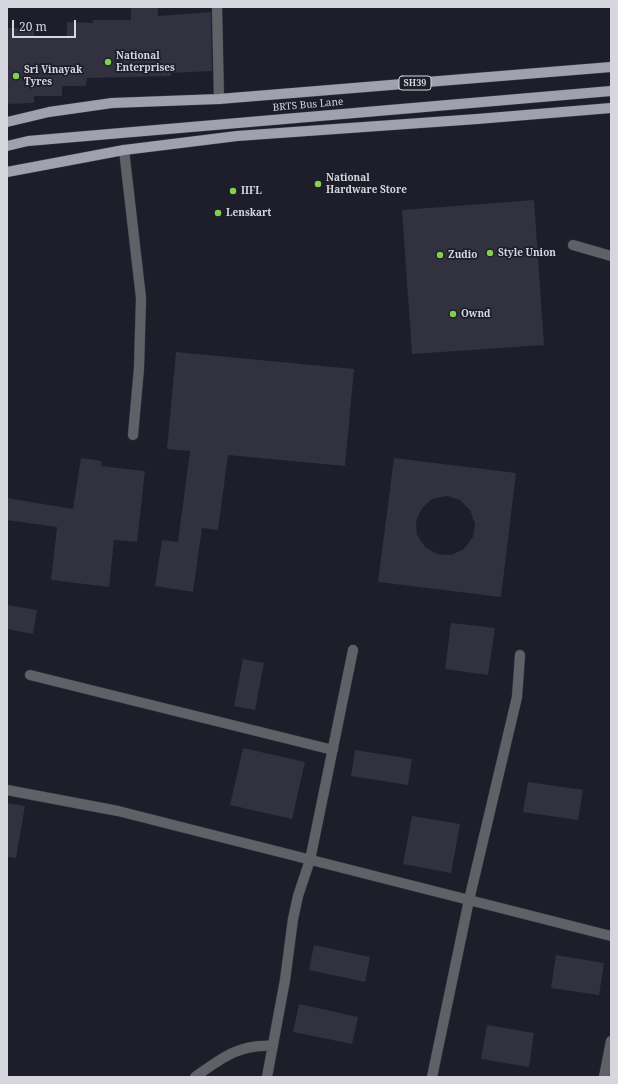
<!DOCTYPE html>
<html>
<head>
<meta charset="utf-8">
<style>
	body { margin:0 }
	#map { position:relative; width:618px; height:1084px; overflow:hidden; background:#1e1e2b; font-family:"Noto Serif",serif }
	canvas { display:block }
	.frame { position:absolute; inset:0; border:8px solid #d6d6df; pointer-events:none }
	.scale { position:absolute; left:12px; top:20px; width:64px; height:18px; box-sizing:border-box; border:2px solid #d6d6df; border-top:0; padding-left:5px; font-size:12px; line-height:14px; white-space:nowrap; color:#d6d6df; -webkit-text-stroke:3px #1e1e2b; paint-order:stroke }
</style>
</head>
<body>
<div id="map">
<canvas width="618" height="1084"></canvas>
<div class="frame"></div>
<div class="scale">20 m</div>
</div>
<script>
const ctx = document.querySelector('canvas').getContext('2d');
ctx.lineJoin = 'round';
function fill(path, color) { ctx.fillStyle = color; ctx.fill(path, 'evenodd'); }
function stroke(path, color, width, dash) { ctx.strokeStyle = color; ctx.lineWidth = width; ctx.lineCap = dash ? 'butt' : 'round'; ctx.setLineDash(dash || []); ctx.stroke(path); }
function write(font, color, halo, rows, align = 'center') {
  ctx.font = font + ' "Noto Serif",serif'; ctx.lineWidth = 3.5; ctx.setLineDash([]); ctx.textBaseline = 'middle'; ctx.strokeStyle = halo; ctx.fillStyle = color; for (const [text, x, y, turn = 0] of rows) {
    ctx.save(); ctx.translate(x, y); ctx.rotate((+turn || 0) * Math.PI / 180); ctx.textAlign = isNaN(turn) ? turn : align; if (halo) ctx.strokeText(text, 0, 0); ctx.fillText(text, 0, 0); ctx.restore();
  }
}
fill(new Path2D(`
	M 131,7 L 158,7 L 158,16 L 211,12 L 212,71 L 171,73 L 171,76 L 87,78 L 86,86 L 62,86 L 62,96 L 34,96 L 34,103 L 7,104 L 7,28 L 34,28 L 34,36 L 67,36 L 67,22 L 93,23 L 93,20 L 131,20 Z
	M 534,200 L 544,345 L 412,354 L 402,210 Z
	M 176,352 L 354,369 L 345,466 L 228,455 L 218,530 L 202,528 L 193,592 L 155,586 L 162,540 L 178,542 L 190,451 L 167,449 Z
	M 81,458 L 102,461 L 101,466 L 145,471 L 137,542 L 114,540 L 109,587 L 51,580 L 57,527 L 7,520 L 7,498 L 73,509 Z
	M 394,458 L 516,473 L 501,597 L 378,582 ZM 447,496 L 460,500 L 470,510 L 475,524 L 473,537 L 464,549 L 451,555 L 437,554 L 425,547 L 417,535 L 416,521 L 422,508 L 432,499 Z
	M 7,605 L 37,610 L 33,634 L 7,629 Z
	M 451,623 L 495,628 L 488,675 L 445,669 Z
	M 243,659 L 264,663 L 255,710 L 234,706 Z
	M 243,748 L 305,762 L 292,819 L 230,805 Z
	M 355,750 L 412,759 L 408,785 L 351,776 Z
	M 528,782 L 583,790 L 578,820 L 523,812 Z
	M 7,803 L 25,806 L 16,858 L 7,857 Z
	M 412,816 L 460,824 L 451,873 L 403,864 Z
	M 314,945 L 370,957 L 365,982 L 309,970 Z
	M 556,955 L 604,963 L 599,995 L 551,988 Z
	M 299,1004 L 358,1017 L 352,1044 L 293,1032 Z
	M 487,1025 L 534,1033 L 529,1067 L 481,1059 Z`), '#31313f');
const service = new Path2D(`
	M 573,245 L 611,256`);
const minor = new Path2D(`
	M 217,7 L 219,99
	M 124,150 L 141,298 L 139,368 L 133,435
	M 30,675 L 333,750
	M 7,790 L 118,811 L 611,936
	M 195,1077 C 220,1059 240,1043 273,1046
	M 267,1077 L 285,980 L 293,919 L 298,896 L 310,860 L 353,650
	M 432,1077 L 469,900 L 517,697 L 520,655
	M 604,1077 L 611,1041`);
const primary = new Path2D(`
	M 7,122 L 49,112 L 112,103 L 219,99 L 611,67
	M 7,146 L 28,141 L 611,91
	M 7,172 L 124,150 L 237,136 L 477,119 L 611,108`);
stroke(service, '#383844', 11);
stroke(minor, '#383844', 11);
stroke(primary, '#383844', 11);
stroke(service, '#606067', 10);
stroke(minor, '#606067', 10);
stroke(primary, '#a0a1af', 10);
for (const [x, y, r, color] of [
	[108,62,4,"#84cf4d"],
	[16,76,4,"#84cf4d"],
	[318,184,4,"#84cf4d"],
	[233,191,4,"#84cf4d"],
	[218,213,4,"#84cf4d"],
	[490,253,4,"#84cf4d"],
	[440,255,4,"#84cf4d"],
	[453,314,4,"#84cf4d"]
]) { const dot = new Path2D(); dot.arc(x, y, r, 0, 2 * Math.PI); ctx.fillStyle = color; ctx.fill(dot); stroke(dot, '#1e1e2b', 1.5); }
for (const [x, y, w] of [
	[415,83,32]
]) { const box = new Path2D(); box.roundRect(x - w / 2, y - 7, w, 14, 3); ctx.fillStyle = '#1e1e2b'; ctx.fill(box); stroke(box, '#d6d6df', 1); }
write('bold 9px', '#d6d6df', null, [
	["SH39",415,83]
]);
write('bold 10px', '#d6d6df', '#1e1e2b', [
	["National",116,56],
	["Enterprises",116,68],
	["Sri Vinayak",24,70],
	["Tyres",24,82],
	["National",326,178],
	["Hardware Store",326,190],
	["IIFL",241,191],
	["Lenskart",226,213],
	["Style Union",498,253],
	["Zudio",448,255],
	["Ownd",461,314]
], 'left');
write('10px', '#d6d6df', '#1e1e2b', [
	["BRTS Bus Lane",308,105,-5]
]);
</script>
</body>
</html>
